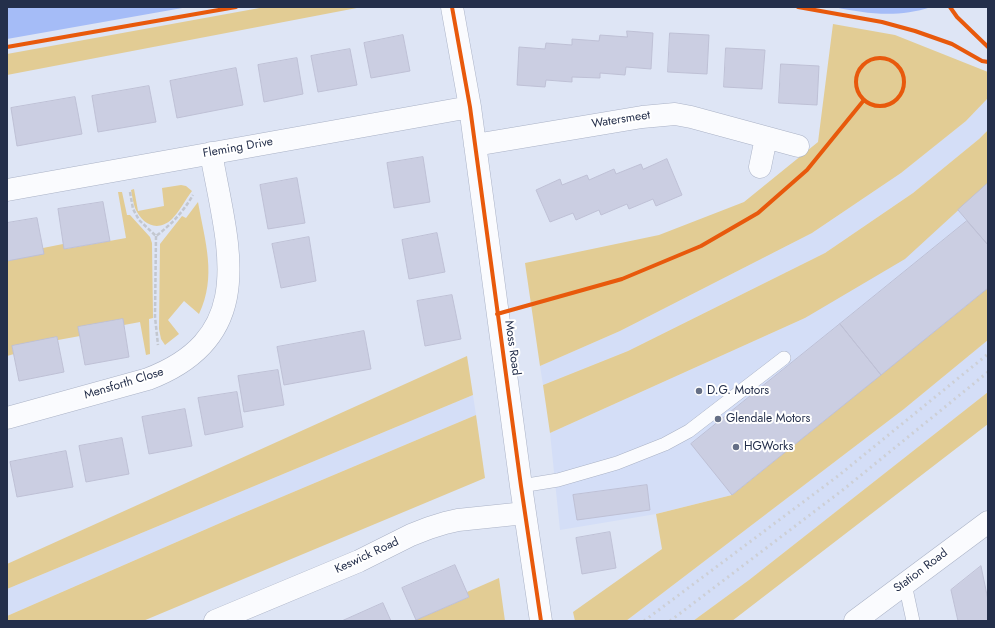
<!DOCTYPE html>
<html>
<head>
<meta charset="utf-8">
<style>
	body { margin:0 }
	#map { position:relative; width:995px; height:628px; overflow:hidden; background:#dee5f5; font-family:Jost,sans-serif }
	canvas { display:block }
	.frame { position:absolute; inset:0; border:8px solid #242f4b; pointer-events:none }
</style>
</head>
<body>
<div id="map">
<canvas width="995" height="628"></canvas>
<div class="frame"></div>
</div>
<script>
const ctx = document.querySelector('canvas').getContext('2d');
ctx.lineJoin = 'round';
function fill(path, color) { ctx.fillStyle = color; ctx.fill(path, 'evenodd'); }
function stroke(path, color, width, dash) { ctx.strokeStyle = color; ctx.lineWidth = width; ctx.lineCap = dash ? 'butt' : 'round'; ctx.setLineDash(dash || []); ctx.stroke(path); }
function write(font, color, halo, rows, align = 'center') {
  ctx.font = font + ' Jost,sans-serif'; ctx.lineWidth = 4; ctx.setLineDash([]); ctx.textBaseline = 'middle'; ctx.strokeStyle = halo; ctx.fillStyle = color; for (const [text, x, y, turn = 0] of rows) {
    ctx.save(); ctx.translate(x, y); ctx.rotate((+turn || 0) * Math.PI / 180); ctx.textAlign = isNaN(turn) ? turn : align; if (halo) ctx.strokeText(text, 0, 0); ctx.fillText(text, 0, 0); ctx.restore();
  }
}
fill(new Path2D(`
	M 988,98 L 988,130 L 979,139 L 913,193 L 825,253 L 628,351 L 543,385 L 540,366 L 620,331 L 812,233 L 901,173 L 966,121 Z
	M 988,183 L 988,288 L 881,375 L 732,495 L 656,514 L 560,530 L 550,433 L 805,318 L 958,210 Z
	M 988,340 L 988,392 L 749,580 L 693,621 L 626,621 L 904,409 Z
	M 473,395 L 476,415 L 234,517 L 7,616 L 7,589 Z`), '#d4def7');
fill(new Path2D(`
	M 265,7 L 362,7 L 7,75 L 7,54 Z
	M 833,24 L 895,35 L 988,72 L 988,98 L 966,121 L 901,173 L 812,233 L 620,331 L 540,366 L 525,263 L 659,235 L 744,202 L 818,142 Z
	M 988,130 L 988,183 L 905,259 L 805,318 L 550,433 L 543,385 L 628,351 L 825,253 L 913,193 L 979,139 Z
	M 181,185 L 186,186 L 192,191 C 185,200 180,211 172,219 C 157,233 142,224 135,208 C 133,202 132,195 131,190 L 134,189 L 138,211 L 164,206 L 162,188 Z
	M 118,192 L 122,192 L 127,215 L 130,215 L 150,237 L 152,243 L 153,318 L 149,319 L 150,354 L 146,355 L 140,322 L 124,325 L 122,319 L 78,327 L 80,336 L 58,340 L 57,337 L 12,346 L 14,354 L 7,356 L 7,261 L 43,248 L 63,244 L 65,249 L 126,238 Z
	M 198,202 C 205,242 217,276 199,314 L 184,301 L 168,320 L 179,334 L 165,345 L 161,339 L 159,329 L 160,244 L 182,216 L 186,218 Z
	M 988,288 L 988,340 L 904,409 L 626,621 L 575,621 L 573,612 L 662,549 L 656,514 L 732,495 Z
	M 467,356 L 473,395 L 7,589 L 7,564 Z
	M 988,392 L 988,424 L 732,621 L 693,621 L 749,580 Z
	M 476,415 L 485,478 L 143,621 L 7,621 L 7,616 L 234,517 Z
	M 499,578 L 505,621 L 413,621 L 469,597 L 467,592 Z`), '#e2cc94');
fill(new Path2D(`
	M 7,7 L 188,7 L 7,39 Z
	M 834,7 L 931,7 C 898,18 867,14 834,7 Z`), '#a5bcf7');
const building = new Path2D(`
	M 627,31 L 653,33 L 651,69 L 626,67 L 625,75 L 600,73 L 600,78 L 572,77 L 572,82 L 546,80 L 545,87 L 517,85 L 519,47 L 545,49 L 546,43 L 572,45 L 572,39 L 599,41 L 600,35 L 627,37 Z
	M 670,33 L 709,35 L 707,74 L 668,72 Z
	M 403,35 L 410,71 L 371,78 L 364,43 Z
	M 726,48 L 765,50 L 762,89 L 724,87 Z
	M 350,49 L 357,85 L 318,92 L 311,56 Z
	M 297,58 L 303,94 L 264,102 L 258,65 Z
	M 781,64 L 819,66 L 817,105 L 779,103 Z
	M 236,68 L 243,105 L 177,118 L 170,81 Z
	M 149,86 L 156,122 L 98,132 L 92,96 Z
	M 75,97 L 82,134 L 17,146 L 11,108 Z
	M 423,157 L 430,202 L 394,208 L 387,163 Z
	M 667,159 L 682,195 L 656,206 L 653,199 L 629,209 L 627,204 L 601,215 L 599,210 L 576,220 L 573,213 L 550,222 L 536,190 L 560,179 L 562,185 L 587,175 L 589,180 L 614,169 L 616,174 L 641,164 L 643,169 Z
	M 297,178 L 305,223 L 268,229 L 260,185 Z
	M 988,183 L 988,245 L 958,210 Z
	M 103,202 L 110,241 L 64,249 L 58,209 Z
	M 37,218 L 44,254 L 7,261 L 7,223 Z
	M 967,221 L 988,245 L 988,288 L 881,375 L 840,324 Z
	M 437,233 L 445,272 L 409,279 L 402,240 Z
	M 309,237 L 316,281 L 281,288 L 272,244 Z
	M 452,295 L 461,339 L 425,346 L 417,301 Z
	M 123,319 L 129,357 L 85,365 L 78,327 Z
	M 840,324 L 881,375 L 732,495 L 691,444 Z
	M 364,331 L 371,369 L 284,385 L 277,347 Z
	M 57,337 L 64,372 L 19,381 L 12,346 Z
	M 278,370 L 284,405 L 244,412 L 238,376 Z
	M 237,392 L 243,427 L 205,435 L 198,398 Z
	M 185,409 L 192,446 L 149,454 L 142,417 Z
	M 122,438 L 129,474 L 86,482 L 79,446 Z
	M 66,451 L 73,487 L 17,497 L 10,462 Z
	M 647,485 L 650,510 L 577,520 L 573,495 Z
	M 610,532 L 616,568 L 582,574 L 576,538 Z
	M 455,565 L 469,597 L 416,620 L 402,588 Z
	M 981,566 L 988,600 L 988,621 L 958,621 L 951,590 Z
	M 383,603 L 391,621 L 342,621 Z`);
fill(building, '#cbcee2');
stroke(building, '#bec0d5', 1);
const lane = new Path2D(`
	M 521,486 L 558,480 L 617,463 L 665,444 L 689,431 L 784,358
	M 905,584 L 913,621`);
const street = new Path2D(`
	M 452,7 L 470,107 L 521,486 L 541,621
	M 475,145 L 642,117 L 675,114 L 691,117 L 798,146
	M 760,167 L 766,138
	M 7,190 L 470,107
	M 7,418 L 148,379 C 261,336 227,244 211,153
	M 215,621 L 359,561 L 411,535 L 429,528 L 445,523 L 458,520 L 525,513
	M 855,621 L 988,522`);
stroke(lane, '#aab2c6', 14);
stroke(street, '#aab2c6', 23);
stroke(new Path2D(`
	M 950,7 L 957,17 L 988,47
	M 130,192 L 133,209 L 139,220 L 156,236 C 172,224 183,212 193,195
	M 156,236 L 155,317 L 158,345`), '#c3c7cf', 2.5, [4, 2]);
stroke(lane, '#fafbfe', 13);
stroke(street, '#fafbfe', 22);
stroke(new Path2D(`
	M 644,621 L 838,476 L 988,354
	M 670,621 L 844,489 L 988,372`), '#cdcfd5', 3, [2, 4]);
stroke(new Path2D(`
	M 452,7 L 470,107 L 521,486 L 541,621
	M 798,7 L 882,22 L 915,31 L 952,44 L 982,61 L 988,62
	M 950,7 L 957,17 L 988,47
	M 7,47 L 236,7
	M856 82a24 24 0 1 1 48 0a24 24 0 1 1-48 0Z
	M 497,314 L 622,279 L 701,246 L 758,213 L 807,170 L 864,100`), '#e8590c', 4);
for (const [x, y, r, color] of [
	[699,391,4,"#656f86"],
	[718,419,4,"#656f86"],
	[736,447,4,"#656f86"]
]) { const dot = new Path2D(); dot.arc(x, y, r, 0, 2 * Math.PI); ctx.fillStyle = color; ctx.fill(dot); stroke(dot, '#fff', 1.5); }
write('12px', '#242f4b', '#fff', [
	["Watersmeet",621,120,-9],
	["Fleming Drive",238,148,-10],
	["Moss Road",512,348,82],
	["Mensforth Close",124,384,-17],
	["Keswick Road",367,556,-25],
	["Station Road",921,571,-37]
]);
write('12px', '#242f4b', '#fff', [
	["D.G. Motors",707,391],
	["Glendale Motors",726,419],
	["HGWorks",744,447]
], 'left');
</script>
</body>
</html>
